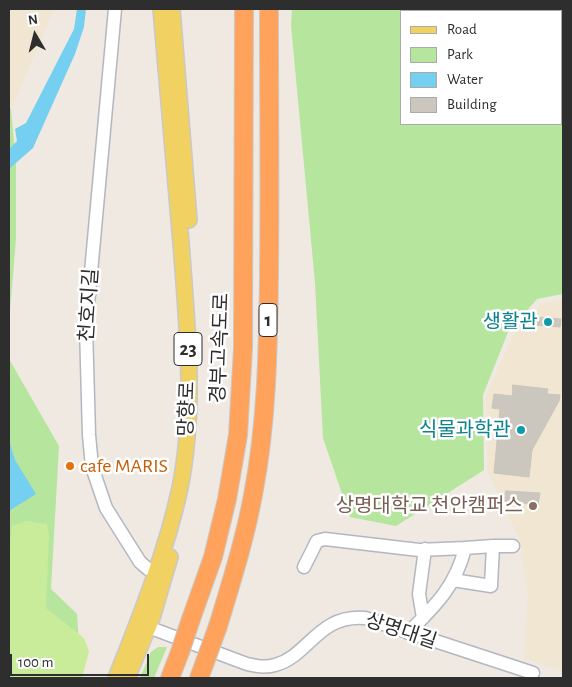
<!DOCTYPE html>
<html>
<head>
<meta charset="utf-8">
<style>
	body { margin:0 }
	#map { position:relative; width:572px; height:687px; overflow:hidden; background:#efe9e1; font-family:"Alegreya Sans",sans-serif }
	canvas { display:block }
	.frame { position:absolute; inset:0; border:10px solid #2e2e2e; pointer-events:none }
	.legend { position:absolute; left:400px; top:10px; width:162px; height:115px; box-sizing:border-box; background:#fff; border:1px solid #ababab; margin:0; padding:6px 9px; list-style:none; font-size:15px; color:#2e2e2e }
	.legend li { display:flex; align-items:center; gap:10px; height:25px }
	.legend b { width:25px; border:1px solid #ababab }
	.north { position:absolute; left:10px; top:10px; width:50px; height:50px; -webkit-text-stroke:4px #fff; paint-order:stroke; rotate:352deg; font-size:14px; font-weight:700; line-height:20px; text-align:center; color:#2e2e2e }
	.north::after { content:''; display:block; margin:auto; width:18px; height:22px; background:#2e2e2e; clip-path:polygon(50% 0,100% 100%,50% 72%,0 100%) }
	.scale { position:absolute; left:10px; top:654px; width:139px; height:22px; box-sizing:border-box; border:2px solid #2e2e2e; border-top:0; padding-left:6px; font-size:15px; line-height:18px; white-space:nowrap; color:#2e2e2e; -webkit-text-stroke:4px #fff; paint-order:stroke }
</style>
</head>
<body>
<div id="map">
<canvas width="572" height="687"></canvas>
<div class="frame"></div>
<ul class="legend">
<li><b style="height:6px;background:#f2d163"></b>Road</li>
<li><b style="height:14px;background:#b6e59e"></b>Park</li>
<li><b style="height:14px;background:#75cff0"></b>Water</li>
<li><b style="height:14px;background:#cbc7bf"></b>Building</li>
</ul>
<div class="north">N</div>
<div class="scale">100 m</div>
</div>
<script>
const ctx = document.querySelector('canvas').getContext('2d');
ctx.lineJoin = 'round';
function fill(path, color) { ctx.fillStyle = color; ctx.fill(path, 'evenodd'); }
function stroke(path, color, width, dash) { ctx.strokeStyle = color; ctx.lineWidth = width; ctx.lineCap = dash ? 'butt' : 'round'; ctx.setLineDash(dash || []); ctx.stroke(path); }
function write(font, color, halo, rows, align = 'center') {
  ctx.font = font + ' "Alegreya Sans","Noto Sans KR",sans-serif'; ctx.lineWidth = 5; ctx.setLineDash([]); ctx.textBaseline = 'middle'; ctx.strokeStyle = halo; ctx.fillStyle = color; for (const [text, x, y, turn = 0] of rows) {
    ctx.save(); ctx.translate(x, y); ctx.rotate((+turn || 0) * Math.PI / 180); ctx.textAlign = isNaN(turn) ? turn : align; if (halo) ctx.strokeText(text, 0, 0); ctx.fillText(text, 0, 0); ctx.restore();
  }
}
fill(new Path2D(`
	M 9,9 L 54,9 L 12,107 L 9,104 Z
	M 563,299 L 563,671 L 524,658 L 528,594 L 519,538 L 488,473 L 486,396 L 513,335 L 540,304 Z`), '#f0e6d1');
fill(new Path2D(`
	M 292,9 L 563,9 L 563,294 L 537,299 L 508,332 L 483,395 L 484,470 L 396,526 L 350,517 L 323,438 L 315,283 L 291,25 ZM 401,11 L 561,11 L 561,124 L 401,124 Z
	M 9,107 L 11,109 L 16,165 L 16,239 L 9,323 Z
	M 9,359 L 59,446 L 51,589 L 77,614 L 81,678 L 9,678 Z
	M 158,647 L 167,647 L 154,678 L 140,678 L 151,652 Z`), '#b6e59e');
fill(new Path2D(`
	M 26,521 L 47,524 L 49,536 L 46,608 L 84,638 L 89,651 L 82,678 L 12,678 C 4,635 7,570 12,526 Z`), '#c9ec9a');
fill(new Path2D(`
	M 77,9 L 86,9 L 84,27 L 75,54 L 33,148 L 9,169 L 9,149 L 17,141 L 15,129 L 26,123 L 74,29 Z
	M 9,440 L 15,460 L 36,494 L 9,511 Z`), '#75cff0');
const building = new Path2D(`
	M 537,317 L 561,319 L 560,327 L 536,325 Z
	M 513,385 L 548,389 L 547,394 L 560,395 L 559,401 L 532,450 L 529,477 L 494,473 L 500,409 L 492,408 L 494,394 L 512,396 Z
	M 506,491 L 540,493 L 538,505 L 504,501 Z`);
fill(building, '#cbc7bf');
stroke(building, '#cbc5ba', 1);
const minor = new Path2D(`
	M 115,9 L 86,327 L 89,435 L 92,467 L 106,508 L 140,562 L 148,569 L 165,575
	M 493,546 L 513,546
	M 304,567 L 317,541 L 325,539 L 419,550 L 465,548 C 456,586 435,606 408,633
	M 453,580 L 491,586 L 493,546 L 465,548
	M 423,618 L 419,594 L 425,549
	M 140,624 L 247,664 C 256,666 265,668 275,665 C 309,656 318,614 365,618 L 533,673`);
const major = new Path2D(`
	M 172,9 L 189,220
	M 116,678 C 140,617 166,553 180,488 C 196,408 187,324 181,243 C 174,165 168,87 161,9
	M 127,678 L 152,618 L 170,557`);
const highway = new Path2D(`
	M 191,619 L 213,557 L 227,499 L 238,435 L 243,348 L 244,9
	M 218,626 C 231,583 245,539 253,495 C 267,423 268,350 269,277 C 270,187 269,98 269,9
	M 170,678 L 180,652
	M 199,678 L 205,662`);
stroke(minor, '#b4b7c1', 15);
stroke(major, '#c9c9c9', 18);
stroke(highway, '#c9c9c9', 20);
stroke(minor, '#fff', 12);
stroke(major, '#f2d163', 15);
stroke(highway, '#ffa35c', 18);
const highwayBridge = new Path2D(`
	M 180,652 L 191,619
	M 205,662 L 218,626`);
stroke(highwayBridge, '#c9c9c9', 20, []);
stroke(highwayBridge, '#ffa35c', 18);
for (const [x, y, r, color] of [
	[548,322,5,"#0f9aa8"],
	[521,430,5,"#0f9aa8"],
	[70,466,5,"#e8710a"],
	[533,506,5,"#8d6e63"]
]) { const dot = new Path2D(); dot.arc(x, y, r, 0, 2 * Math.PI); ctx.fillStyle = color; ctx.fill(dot); stroke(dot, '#fff', 2); }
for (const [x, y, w] of [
	[268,320,18],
	[188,349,28]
]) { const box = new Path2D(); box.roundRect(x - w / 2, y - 16.5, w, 33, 4); ctx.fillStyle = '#fff'; ctx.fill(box); stroke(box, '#2e2e2e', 1); }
write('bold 19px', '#2e2e2e', null, [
	["1",268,320],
	["23",188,349]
]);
write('20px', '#2e2e2e', '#fff', [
	["천호지길",89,305,-86],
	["경부고속도로",220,348,-88],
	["망향로",187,409,-88],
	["상명대길",401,631,18]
]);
write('20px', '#0d838f', '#fff', [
	["생활관",538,322],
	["식물과학관",511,430]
], 'right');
write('20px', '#c56008', '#fff', [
	["cafe MARIS",80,466]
], 'left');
write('20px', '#785e54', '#fff', [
	["상명대학교 천안캠퍼스",523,506]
], 'right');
</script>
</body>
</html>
